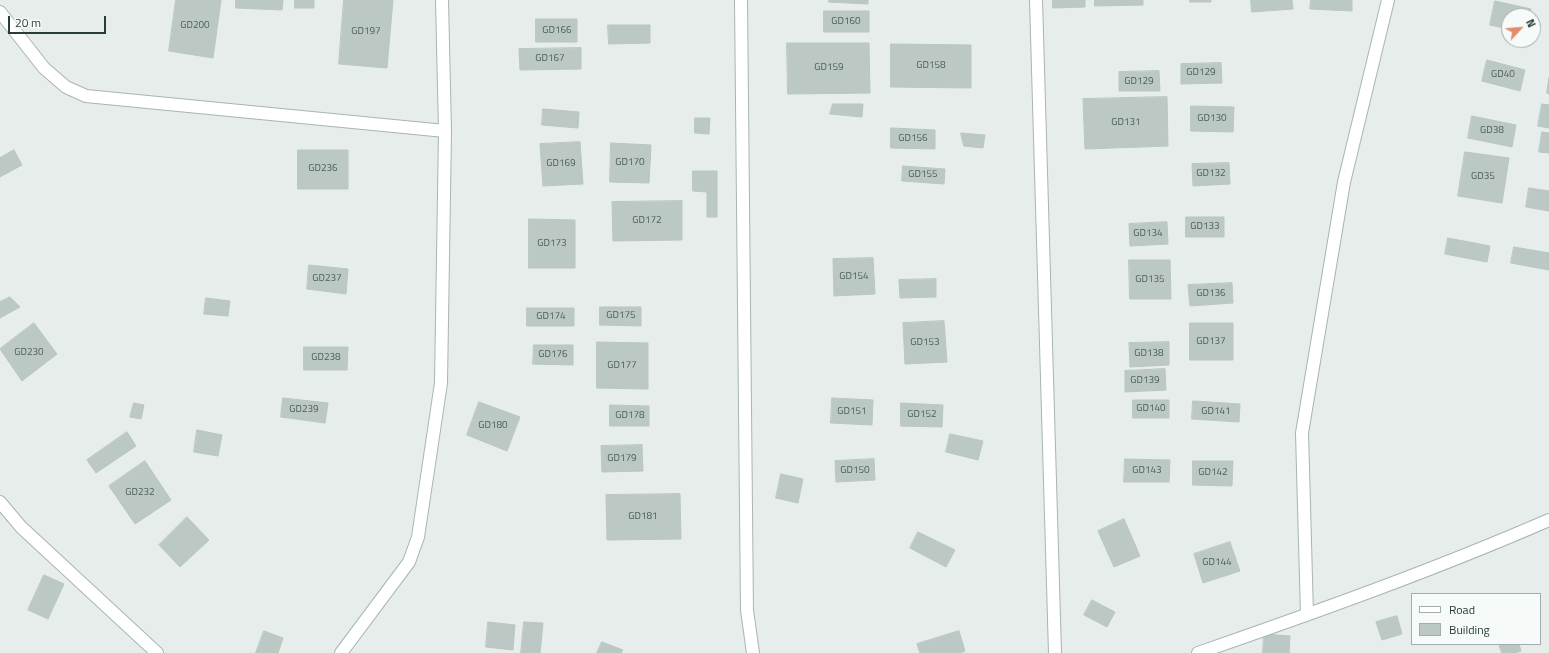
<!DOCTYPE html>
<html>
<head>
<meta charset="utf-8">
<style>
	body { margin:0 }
	#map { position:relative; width:1549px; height:653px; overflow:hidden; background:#e6edea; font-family:"Titillium Web",sans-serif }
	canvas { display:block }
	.legend { position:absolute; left:1411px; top:593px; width:130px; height:52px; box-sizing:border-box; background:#f6faf8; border:1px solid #a3aeab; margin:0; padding:5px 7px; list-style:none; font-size:12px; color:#273d37 }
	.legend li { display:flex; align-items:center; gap:8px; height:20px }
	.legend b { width:20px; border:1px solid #a3aeab }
	.north { position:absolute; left:1501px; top:8px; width:40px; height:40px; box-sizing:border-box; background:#f6faf8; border:1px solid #a3aeab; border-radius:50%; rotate:64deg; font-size:11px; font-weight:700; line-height:16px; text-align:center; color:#273d37 }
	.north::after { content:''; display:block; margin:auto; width:14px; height:18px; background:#e18b70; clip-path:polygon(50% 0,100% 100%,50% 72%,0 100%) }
	.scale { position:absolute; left:8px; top:16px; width:98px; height:18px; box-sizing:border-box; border:2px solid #273d37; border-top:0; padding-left:5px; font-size:12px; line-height:14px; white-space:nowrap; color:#273d37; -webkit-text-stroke:3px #f6faf8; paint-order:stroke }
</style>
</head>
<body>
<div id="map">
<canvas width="1549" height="653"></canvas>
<ul class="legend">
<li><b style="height:5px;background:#fff"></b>Road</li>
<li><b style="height:11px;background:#bcc8c3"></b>Building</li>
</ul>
<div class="north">N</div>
<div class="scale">20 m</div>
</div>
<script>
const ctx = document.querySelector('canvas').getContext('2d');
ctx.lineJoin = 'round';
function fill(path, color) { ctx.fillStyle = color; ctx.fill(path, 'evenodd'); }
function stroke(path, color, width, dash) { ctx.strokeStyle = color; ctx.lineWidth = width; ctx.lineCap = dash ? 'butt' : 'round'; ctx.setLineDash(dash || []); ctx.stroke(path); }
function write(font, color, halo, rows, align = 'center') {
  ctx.font = font + ' "Titillium Web",sans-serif'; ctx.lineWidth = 3; ctx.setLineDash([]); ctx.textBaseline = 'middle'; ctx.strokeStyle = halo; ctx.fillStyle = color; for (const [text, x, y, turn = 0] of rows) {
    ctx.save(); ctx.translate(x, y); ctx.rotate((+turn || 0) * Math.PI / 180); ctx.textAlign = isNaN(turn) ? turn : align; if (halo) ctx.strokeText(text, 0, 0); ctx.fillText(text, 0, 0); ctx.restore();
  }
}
const building = new Path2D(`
	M 176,0 L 221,0 L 213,58 L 169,51 Z
	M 236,0 L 283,0 L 282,10 L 236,8 Z
	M 295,0 L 314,0 L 314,8 L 295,8 Z
	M 344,0 L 393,0 L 387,68 L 339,64 Z
	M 829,0 L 868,0 L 868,4 L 829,2 Z
	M 1053,0 L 1085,0 L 1085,7 L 1053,8 Z
	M 1095,0 L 1143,0 L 1143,5 L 1095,6 Z
	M 1190,0 L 1211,0 L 1211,2 L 1190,2 Z
	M 1251,0 L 1292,0 L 1293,9 L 1252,12 Z
	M 1311,0 L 1352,0 L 1352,11 L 1310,9 Z
	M 1495,1 L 1531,9 L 1530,16 L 1509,16 L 1509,29 L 1490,25 Z
	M 824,11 L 869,11 L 869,32 L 824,32 Z
	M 536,19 L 577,19 L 577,42 L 536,42 Z
	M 608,25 L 650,25 L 650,43 L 609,44 Z
	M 787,43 L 869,43 L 870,93 L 788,94 Z
	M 891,44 L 971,45 L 971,88 L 891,87 Z
	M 581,48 L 581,69 L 520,70 L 519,49 Z
	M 1487,60 L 1525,70 L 1520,91 L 1482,81 Z
	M 1221,63 L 1222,83 L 1181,84 L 1181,64 Z
	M 1159,71 L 1160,91 L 1119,91 L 1119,72 Z
	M 1549,78 L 1549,94 L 1547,93 Z
	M 1167,97 L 1168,146 L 1085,149 L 1083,99 Z
	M 833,104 L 863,104 L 862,117 L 830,114 Z
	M 1542,104 L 1549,105 L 1549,128 L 1538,126 Z
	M 1191,106 L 1234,107 L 1233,132 L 1191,131 Z
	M 543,109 L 579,112 L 578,128 L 542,125 Z
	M 1472,116 L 1516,125 L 1512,147 L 1468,138 Z
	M 695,118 L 710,118 L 709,134 L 695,133 Z
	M 891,128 L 935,130 L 935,149 L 891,148 Z
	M 1542,132 L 1549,133 L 1549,153 L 1539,152 Z
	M 961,133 L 985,135 L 983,148 L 964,146 Z
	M 580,142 L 583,184 L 543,186 L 540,144 Z
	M 611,143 L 651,145 L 649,183 L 610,182 Z
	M 14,150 L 22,165 L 0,177 L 0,158 Z
	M 298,150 L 348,150 L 348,189 L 298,189 Z
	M 1465,152 L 1509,158 L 1502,203 L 1458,196 Z
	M 1229,163 L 1230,184 L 1193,186 L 1192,164 Z
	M 903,166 L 945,169 L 944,184 L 902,181 Z
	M 693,171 L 717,171 L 717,217 L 707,217 L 707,192 L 693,191 Z
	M 1529,188 L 1549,191 L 1549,211 L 1526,207 Z
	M 682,201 L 682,240 L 613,241 L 612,202 Z
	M 1186,217 L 1224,217 L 1224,237 L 1186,237 Z
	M 529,219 L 575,220 L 575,268 L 529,268 Z
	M 1167,222 L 1168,244 L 1130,246 L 1129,224 Z
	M 1448,238 L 1490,246 L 1487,262 L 1445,254 Z
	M 1514,247 L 1549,253 L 1549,270 L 1511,263 Z
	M 873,258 L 875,294 L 834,296 L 833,259 Z
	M 1129,260 L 1170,260 L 1171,299 L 1130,299 Z
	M 309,265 L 348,269 L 346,294 L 307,289 Z
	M 936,279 L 936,297 L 900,298 L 899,280 Z
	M 1232,283 L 1233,303 L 1190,306 L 1188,285 Z
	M 10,297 L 20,307 L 0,318 L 0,302 Z
	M 206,298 L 230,301 L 228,316 L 204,314 Z
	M 600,307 L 641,307 L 641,326 L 600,325 Z
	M 527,308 L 574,308 L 574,326 L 527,326 Z
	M 944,321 L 947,362 L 905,364 L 903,323 Z
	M 34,323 L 57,354 L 22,381 L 0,349 Z
	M 1190,323 L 1233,323 L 1233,360 L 1190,360 Z
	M 597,342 L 648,343 L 648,389 L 597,388 Z
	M 1169,342 L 1169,365 L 1130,367 L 1129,343 Z
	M 534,345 L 573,345 L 573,365 L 533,364 Z
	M 304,347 L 348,347 L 347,370 L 304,370 Z
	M 1165,369 L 1166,390 L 1125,392 L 1125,371 Z
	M 283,398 L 328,403 L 325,423 L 281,417 Z
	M 832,398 L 873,400 L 872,425 L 831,423 Z
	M 1133,400 L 1169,400 L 1169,418 L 1133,418 Z
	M 1193,401 L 1240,404 L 1239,422 L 1192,419 Z
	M 479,402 L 520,417 L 507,451 L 467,435 Z
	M 134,403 L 144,405 L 141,419 L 130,417 Z
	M 901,403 L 943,405 L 942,427 L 901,426 Z
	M 610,405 L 649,406 L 649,426 L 610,426 Z
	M 197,430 L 222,435 L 218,456 L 194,452 Z
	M 127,432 L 136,446 L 96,473 L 87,460 Z
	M 950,434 L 983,441 L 978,460 L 946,452 Z
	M 642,445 L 643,471 L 602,472 L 601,446 Z
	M 874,459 L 875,480 L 836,482 L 835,461 Z
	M 1125,459 L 1170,460 L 1169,482 L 1124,482 Z
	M 145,461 L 171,500 L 135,524 L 109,486 Z
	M 1193,461 L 1233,461 L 1232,486 L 1193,485 Z
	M 781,474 L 803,479 L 798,503 L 776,498 Z
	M 680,494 L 681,539 L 607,540 L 606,495 Z
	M 187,517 L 209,540 L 180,567 L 159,545 Z
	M 1124,519 L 1140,556 L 1114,567 L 1098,531 Z
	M 918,532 L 955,550 L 946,567 L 910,548 Z
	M 1230,542 L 1240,571 L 1203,583 L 1194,554 Z
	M 44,575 L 64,584 L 48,619 L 28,610 Z
	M 1092,600 L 1115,612 L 1107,627 L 1084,615 Z
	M 1397,616 L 1402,634 L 1382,640 L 1376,622 Z
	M 488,622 L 515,625 L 513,650 L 486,647 Z
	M 524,622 L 543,623 L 540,653 L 521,653 Z
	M 264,631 L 283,638 L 278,653 L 256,653 Z
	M 959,631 L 965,651 L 960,653 L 920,653 L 917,644 Z
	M 1264,634 L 1290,636 L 1289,653 L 1263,653 Z
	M 602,642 L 623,650 L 621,653 L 597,653 Z
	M 1499,644 L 1519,644 L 1521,651 L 1515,653 L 1502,653 Z`);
fill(building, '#bcc8c3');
stroke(building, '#b9c6c1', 1);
const minor = new Path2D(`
	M 741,0 L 747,610 L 753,653
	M 1036,0 L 1055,653
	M 0,12 L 44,68 L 66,87 L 86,96 L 445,131
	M 0,502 L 21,527 L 157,653
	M 1307,615 L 1302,433 L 1344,182 L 1388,0
	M 341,653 L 409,562 L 418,537 L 441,383 L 445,131 L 442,0
	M 1198,653 C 1316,612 1434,570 1549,520`);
stroke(minor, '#a9b5b1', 14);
stroke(minor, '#fff', 12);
write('10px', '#4c605a', null, [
	["GD160",846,22],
	["GD200",195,26],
	["GD166",557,31],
	["GD197",366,32],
	["GD167",550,59],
	["GD158",931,66],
	["GD159",829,68],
	["GD129",1201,73],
	["GD40",1503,75],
	["GD129",1139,82],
	["GD130",1212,119],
	["GD131",1126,123],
	["GD38",1492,131],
	["GD156",913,139],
	["GD170",630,163],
	["GD169",561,164],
	["GD236",323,169],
	["GD132",1211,174],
	["GD155",923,175],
	["GD35",1483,177],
	["GD172",647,221],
	["GD133",1205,227],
	["GD134",1148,234],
	["GD173",552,244],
	["GD154",854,277],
	["GD237",327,279],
	["GD135",1150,280],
	["GD136",1211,294],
	["GD175",621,316],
	["GD174",551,317],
	["GD137",1211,342],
	["GD153",925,343],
	["GD230",29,353],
	["GD138",1149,354],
	["GD176",553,355],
	["GD238",326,358],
	["GD177",622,366],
	["GD139",1145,381],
	["GD140",1151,409],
	["GD239",304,410],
	["GD151",852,412],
	["GD141",1216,412],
	["GD152",922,415],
	["GD178",630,416],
	["GD180",493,426],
	["GD179",622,459],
	["GD150",855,471],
	["GD143",1147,471],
	["GD142",1213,473],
	["GD232",140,493],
	["GD181",643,517],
	["GD144",1217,563]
]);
</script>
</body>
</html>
